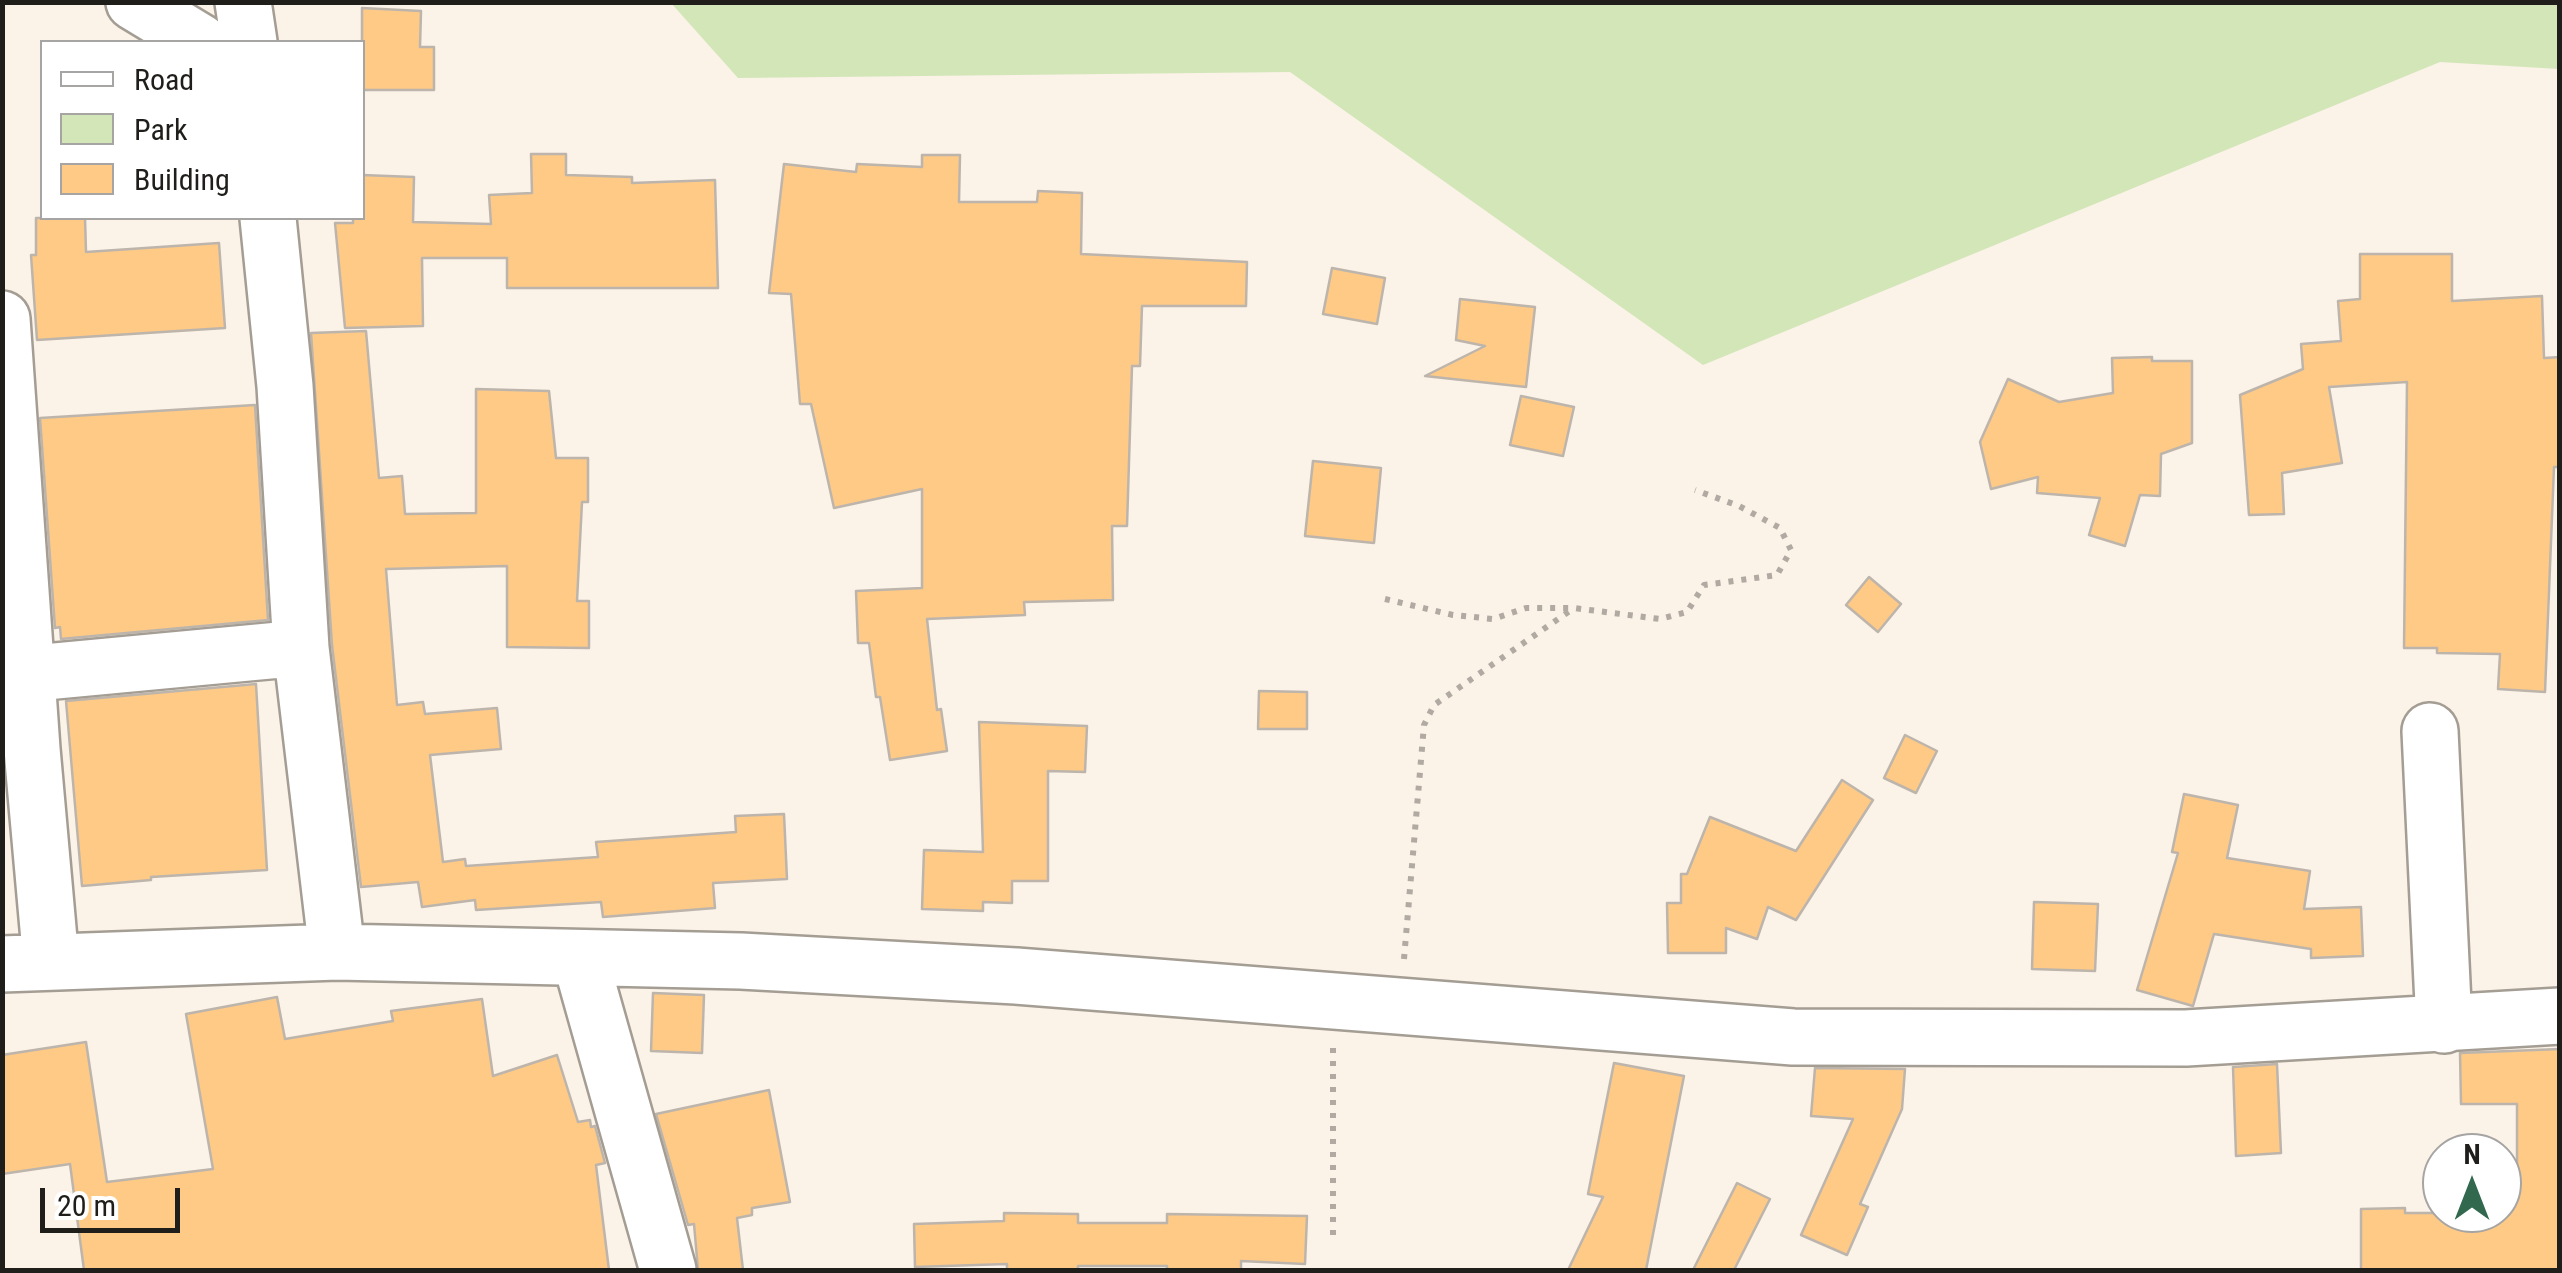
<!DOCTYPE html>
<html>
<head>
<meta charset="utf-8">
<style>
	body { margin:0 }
	#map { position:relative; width:2562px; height:1273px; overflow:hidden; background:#fbf2e8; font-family:"Roboto Condensed",sans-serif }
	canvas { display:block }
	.frame { position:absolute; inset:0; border:5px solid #201e1a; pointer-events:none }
	.legend { position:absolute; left:40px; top:40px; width:325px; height:180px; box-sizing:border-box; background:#fff; border:2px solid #a6a5a3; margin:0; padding:12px 18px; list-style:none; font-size:30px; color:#201e1a }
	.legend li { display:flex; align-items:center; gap:20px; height:50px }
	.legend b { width:50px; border:2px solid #a6a5a3 }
	.north { position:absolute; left:2422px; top:1133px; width:100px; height:100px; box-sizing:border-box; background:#fff; border:2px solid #a6a5a3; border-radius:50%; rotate:0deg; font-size:28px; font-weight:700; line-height:40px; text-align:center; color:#201e1a }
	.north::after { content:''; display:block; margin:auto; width:35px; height:45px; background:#32684e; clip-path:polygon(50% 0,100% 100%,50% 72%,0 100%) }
	.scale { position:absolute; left:40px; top:1188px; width:140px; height:45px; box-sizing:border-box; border:5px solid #201e1a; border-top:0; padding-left:12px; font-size:30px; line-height:35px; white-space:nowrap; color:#201e1a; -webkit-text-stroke:8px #fff; paint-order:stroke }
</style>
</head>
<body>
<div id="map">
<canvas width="2562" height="1273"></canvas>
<div class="frame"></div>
<ul class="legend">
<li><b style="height:12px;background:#fff"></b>Road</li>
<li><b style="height:28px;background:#d2e6b8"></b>Park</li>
<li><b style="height:28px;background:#feca86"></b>Building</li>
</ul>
<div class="north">N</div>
<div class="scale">20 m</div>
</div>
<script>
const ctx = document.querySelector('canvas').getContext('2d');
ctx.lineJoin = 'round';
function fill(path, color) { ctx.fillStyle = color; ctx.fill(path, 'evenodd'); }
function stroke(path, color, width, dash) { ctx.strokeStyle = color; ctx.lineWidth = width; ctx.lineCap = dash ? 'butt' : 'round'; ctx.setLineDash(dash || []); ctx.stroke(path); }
fill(new Path2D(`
	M 2559,2 L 2559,69 L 2440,62 L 1703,365 L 1290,72 L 738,78 L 671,3 Z`), '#d2e6b8');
const building = new Path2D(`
	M 362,8 L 421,11 L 420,47 L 434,47 L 434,90 L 362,90 Z
	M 531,154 L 566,154 L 566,175 L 632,177 L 632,183 L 715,180 L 718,288 L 507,288 L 507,258 L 422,258 L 423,326 L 345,328 L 335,223 L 353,223 L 353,218 L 362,218 L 362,175 L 414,177 L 413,222 L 491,224 L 489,195 L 532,193 Z
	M 922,155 L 960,155 L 959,202 L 1037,202 L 1038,191 L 1082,193 L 1081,254 L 1247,262 L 1246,306 L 1142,306 L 1140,366 L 1132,366 L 1127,526 L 1112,526 L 1113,600 L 1024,602 L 1025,615 L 927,619 L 937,710 L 941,709 L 947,751 L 890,760 L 880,697 L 876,697 L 869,643 L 858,643 L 856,591 L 922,588 L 922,489 L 834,508 L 811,404 L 800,404 L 791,294 L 769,293 L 784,164 L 856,172 L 857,164 L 922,167 Z
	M 36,218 L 85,218 L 86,252 L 219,243 L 225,328 L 37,340 L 31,255 L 36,255 Z
	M 2360,254 L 2452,254 L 2452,301 L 2542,296 L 2544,358 L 2560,357 L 2560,467 L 2554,467 L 2545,692 L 2498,689 L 2500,654 L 2437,653 L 2437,648 L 2404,648 L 2407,382 L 2329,387 L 2342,463 L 2282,473 L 2284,514 L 2249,515 L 2240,395 L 2303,369 L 2301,344 L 2341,341 L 2338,301 L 2360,299 Z
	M 1332,268 L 1385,278 L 1377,324 L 1323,314 Z
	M 1460,299 L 1535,307 L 1526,387 L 1425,376 L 1485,346 L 1456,340 Z
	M 366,331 L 379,478 L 402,476 L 405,514 L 476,513 L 476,389 L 549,391 L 556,458 L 588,458 L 588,502 L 582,502 L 577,601 L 589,601 L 589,648 L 507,647 L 507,566 L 386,569 L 397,705 L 423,702 L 425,714 L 497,708 L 501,749 L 430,755 L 443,862 L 465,859 L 466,866 L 598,857 L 596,842 L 736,832 L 735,816 L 784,814 L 787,879 L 713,883 L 715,908 L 603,917 L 601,902 L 476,910 L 475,900 L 422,907 L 418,882 L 361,887 L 332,645 L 311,333 Z
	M 2152,357 L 2152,361 L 2192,361 L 2192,443 L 2161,454 L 2160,496 L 2140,495 L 2125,546 L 2089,535 L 2100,498 L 2037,493 L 2038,477 L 1991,489 L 1980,442 L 2008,379 L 2059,402 L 2113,393 L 2112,358 Z
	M 1521,396 L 1574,407 L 1563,456 L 1510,445 Z
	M 255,405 L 268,620 L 61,639 L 60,627 L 55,628 L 40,418 Z
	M 1313,461 L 1381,468 L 1374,543 L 1305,536 Z
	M 1869,577 L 1901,604 L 1878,632 L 1846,605 Z
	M 256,684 L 267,870 L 151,877 L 151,880 L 82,886 L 66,701 Z
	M 1259,691 L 1307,692 L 1307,729 L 1258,729 Z
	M 979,722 L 1087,726 L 1085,772 L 1048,771 L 1048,881 L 1012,881 L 1012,903 L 983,902 L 983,911 L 922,909 L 924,850 L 983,852 Z
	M 1905,735 L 1937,751 L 1916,793 L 1884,778 Z
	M 1842,780 L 1873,800 L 1796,920 L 1768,907 L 1757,939 L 1726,928 L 1726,953 L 1668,953 L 1667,903 L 1681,903 L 1681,874 L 1687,874 L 1710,817 L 1796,851 Z
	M 2184,794 L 2238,805 L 2227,858 L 2310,871 L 2304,909 L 2361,907 L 2363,956 L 2311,958 L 2311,949 L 2214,934 L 2193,1006 L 2137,990 L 2178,853 L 2172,852 Z
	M 2034,902 L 2098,904 L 2095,971 L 2032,969 Z
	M 653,993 L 704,995 L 702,1053 L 651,1051 Z
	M 277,997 L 285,1039 L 393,1021 L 391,1011 L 482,999 L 493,1076 L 557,1055 L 578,1122 L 590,1120 L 591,1127 L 595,1126 L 605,1163 L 596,1165 L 609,1270 L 84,1270 L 70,1164 L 2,1174 L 2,1055 L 86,1042 L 107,1182 L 213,1169 L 186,1014 Z
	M 2560,1049 L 2560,1270 L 2361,1270 L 2361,1209 L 2405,1208 L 2405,1213 L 2502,1213 L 2502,1181 L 2517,1181 L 2517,1104 L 2461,1104 L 2460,1053 Z
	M 1614,1063 L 1684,1076 L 1646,1270 L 1568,1270 L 1603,1197 L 1588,1194 Z
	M 2277,1064 L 2281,1153 L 2236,1156 L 2233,1067 Z
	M 1815,1068 L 1905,1069 L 1902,1109 L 1860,1204 L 1868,1207 L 1847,1255 L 1801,1235 L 1853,1119 L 1811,1116 Z
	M 769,1090 L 790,1202 L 752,1208 L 752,1215 L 737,1218 L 743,1270 L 698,1270 L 694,1224 L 688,1225 L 656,1114 Z
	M 1737,1183 L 1770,1199 L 1734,1270 L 1693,1270 Z
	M 1004,1213 L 1078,1214 L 1078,1223 L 1167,1223 L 1167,1214 L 1307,1216 L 1305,1264 L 1241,1261 L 1241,1270 L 1167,1270 L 1167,1266 L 1078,1266 L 1078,1270 L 1007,1270 L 1007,1264 L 915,1267 L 914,1224 L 1004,1221 Z`);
fill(building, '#feca86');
stroke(building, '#bdb5ac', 2.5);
const minor = new Path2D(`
	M 134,2 L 200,42
	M 243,2 L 249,42
	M 268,218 L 285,386 L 301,648 L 337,952
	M 2,319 L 32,749 L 51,962
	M 2,676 L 301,648
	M 2430,731 L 2444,1025
	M 580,958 L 668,1270
	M 2,964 L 337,952 L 741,961 L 1016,976 L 1793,1037 L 2186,1038 L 2560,1016`);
stroke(minor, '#a49d93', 60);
stroke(new Path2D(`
	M 1385,599 L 1453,615 L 1493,619 L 1526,608 L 1574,608 L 1660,619 L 1687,612 L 1704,585 L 1777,575 L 1791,550 L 1780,528 L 1739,506 L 1695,490
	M 1404,959 L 1424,725 L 1434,705 L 1574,608
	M 1333,1048 L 1333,1243`), '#b0aaa2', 6, [5, 8]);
stroke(minor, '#fff', 55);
</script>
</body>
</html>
